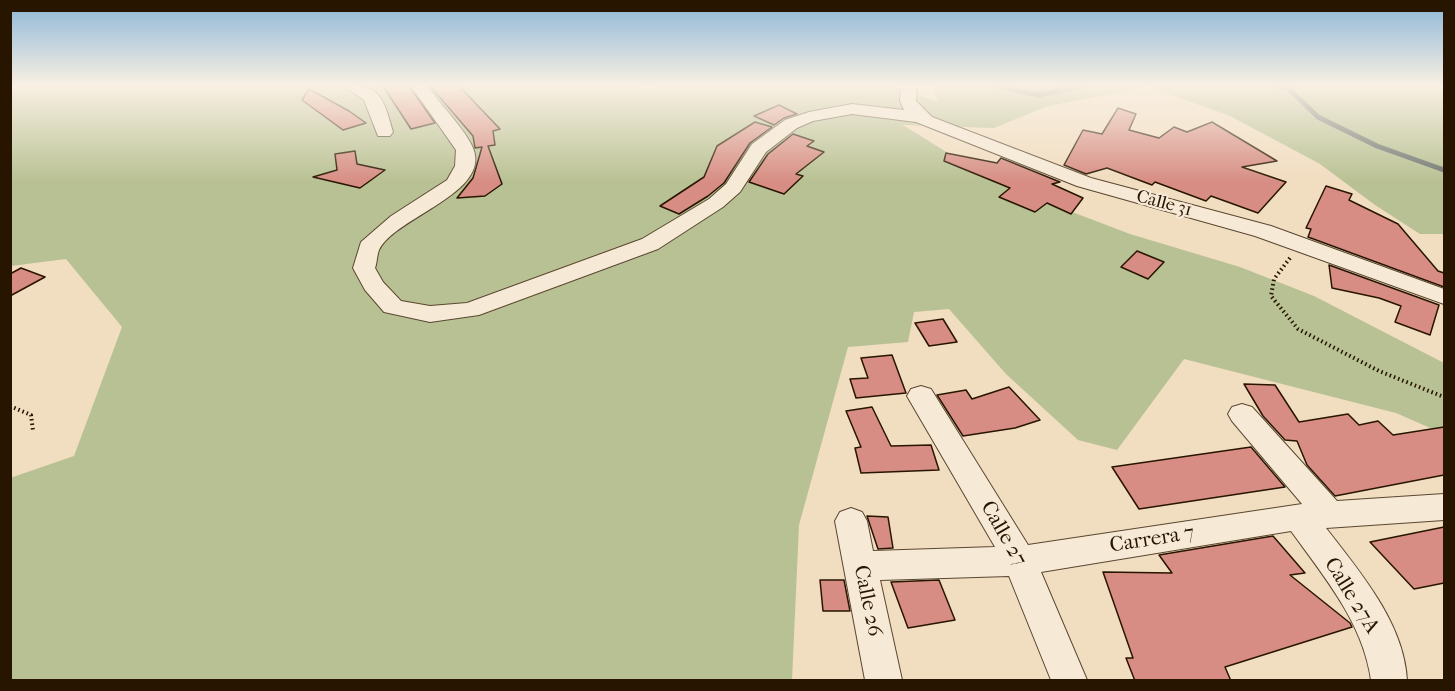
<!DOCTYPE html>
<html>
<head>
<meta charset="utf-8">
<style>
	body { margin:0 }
	#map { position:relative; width:1455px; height:691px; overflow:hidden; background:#f1ddc0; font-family:"IM FELL French Canon",serif }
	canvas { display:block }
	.frame { position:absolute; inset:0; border:12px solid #281500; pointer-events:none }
</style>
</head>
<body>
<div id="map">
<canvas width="1455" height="691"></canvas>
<div class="frame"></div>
</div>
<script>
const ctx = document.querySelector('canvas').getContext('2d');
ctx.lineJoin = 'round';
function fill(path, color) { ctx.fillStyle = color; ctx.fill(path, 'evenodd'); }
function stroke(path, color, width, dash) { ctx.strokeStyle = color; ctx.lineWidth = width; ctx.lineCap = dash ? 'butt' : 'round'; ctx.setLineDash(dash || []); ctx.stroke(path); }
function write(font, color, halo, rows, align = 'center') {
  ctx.font = font + ' "IM FELL French Canon",serif'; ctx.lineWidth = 4.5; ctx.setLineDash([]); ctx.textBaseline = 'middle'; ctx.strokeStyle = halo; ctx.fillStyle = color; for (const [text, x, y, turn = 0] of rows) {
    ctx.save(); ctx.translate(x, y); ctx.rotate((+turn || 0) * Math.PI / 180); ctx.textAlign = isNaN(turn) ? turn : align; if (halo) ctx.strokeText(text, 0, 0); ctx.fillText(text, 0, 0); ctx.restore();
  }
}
fill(new Path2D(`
	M 11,86 L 641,86 L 650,89 L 662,86 L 892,86 L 938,102 L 932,86 L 1444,86 L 1444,234 L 1420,234 L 1375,205 L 1320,164 L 1230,116 L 1149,87 L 1048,106 L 994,128 L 903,125 L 996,183 L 1130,234 L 1240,267 L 1314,296 L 1444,363 L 1444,434 L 1396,413 L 1184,359 L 1117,450 L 1078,440 L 1006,374 L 949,309 L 914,312 L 908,342 L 848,347 L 799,525 L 792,680 L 11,680 L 10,478 L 74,456 L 122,327 L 66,259 L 11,266 Z`), '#b8c193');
stroke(new Path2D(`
	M 998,86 L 1039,95 L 1081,86
	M 1274,86 L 1287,87 L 1318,117 L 1377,146 L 1444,170`), '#6f7771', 5);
const building = new Path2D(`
	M 383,86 L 409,86 L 435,123 L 411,129 Z
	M 430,86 L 459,86 L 500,129 L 493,131 L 495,145 L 488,146 L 502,184 L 485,196 L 457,198 L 473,178 L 482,147 L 475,148 L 473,136 Z
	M 309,89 L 349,111 L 366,123 L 343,130 L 302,100 Z
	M 779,105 L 797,114 L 784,118 L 774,125 L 754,116 Z
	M 1118,108 L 1136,114 L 1129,130 L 1159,138 L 1174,127 L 1187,132 L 1212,122 L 1277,161 L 1242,167 L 1286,182 L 1258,213 L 1211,196 L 1206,201 L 1155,182 L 1152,185 L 1107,168 L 1086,174 L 1064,165 L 1083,130 L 1102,134 Z
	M 755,122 L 772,127 L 750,143 L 724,183 L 708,196 L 679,214 L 660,206 L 704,177 L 717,146 Z
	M 793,134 L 814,141 L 807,146 L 824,152 L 796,174 L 803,176 L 784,194 L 749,182 L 768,154 Z
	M 355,151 L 357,164 L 385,170 L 360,188 L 313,177 L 337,170 L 335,154 Z
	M 946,153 L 997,163 L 1001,158 L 1060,182 L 1052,184 L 1083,198 L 1071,214 L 1047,203 L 1035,212 L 999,197 L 1010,188 L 944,161 Z
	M 1326,186 L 1352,194 L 1349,200 L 1398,224 L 1438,271 L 1444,273 L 1444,287 L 1308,237 L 1311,229 L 1306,228 Z
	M 1137,251 L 1164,262 L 1148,279 L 1121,267 Z
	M 1329,265 L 1439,305 L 1430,335 L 1395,322 L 1401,306 L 1379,298 L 1332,288 Z
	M 21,268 L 45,277 L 10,296 L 10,274 Z
	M 943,319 L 957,342 L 929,346 L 915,323 Z
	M 892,355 L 906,393 L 856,398 L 850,379 L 868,378 L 861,358 Z
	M 1244,384 L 1275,385 L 1299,422 L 1348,414 L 1359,425 L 1378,421 L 1393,435 L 1444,427 L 1444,475 L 1335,496 L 1307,465 L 1297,441 L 1285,440 L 1263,416 Z
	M 1009,387 L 1040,420 L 1015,428 L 963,436 L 937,395 L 966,390 L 972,399 Z
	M 872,407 L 891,446 L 931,445 L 939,470 L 861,473 L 855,448 L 861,447 L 846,411 Z
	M 1251,447 L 1285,487 L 1139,509 L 1112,467 Z
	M 867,516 L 888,517 L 893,548 L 878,549 Z
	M 1444,527 L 1444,583 L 1414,589 L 1370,542 Z
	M 1273,536 L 1305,573 L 1290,575 L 1350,623 L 1352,627 L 1225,667 L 1231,681 L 1135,681 L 1126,658 L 1133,658 L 1103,572 L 1172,573 L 1159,555 Z
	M 820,580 L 844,580 L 850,611 L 823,611 Z
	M 939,580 L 955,620 L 908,628 L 891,582 Z`);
fill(building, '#d78d83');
stroke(building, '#281500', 1.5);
const minor = new Path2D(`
	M 344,86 C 381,84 384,100 393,132 L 390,136 L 378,136 L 364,100 Z
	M 411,86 L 427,86 C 440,104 465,129 473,148 C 492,193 395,217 379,250 C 377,255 377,263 375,268 L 383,282 L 401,301 L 430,306 L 467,303 L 642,239 L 709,199 L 726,184 L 752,144 L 785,120 L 809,112 L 852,104 L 904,110 L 900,101 L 901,86 L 917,86 L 916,101 L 932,117 L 1091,178 L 1271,226 L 1444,289 L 1444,304 L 1255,236 L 1077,186 L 916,122 L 852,114 L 813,121 L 797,128 L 766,152 L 740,192 L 723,207 L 658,249 L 479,315 L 430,322 L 384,312 L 365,290 L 353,268 L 361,242 L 391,216 L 447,180 L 455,166 L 456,150 Z
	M 921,386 L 931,389 L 1028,545 L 1302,504 L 1232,421 L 1228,414 L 1232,407 L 1242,404 L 1252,407 L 1337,501 L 1444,494 L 1444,520 L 1326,528 C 1360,572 1404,623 1407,680 L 1371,680 C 1363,623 1325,578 1291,531 L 1041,572 L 1087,680 L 1051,680 L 1009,576 L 880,580 L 902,680 L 865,680 L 835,521 L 840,512 L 851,508 L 862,512 L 867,521 L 873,551 L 995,547 L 907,396 L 911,389 Z`);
stroke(minor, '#5a4730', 2);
stroke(new Path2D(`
	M 1290,258 L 1274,279 L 1271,296 L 1298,329 L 1379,371 L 1444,397
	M 10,406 L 31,415 L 33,431`), '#281500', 4, [1.5, 3]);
fill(minor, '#f6e9d6');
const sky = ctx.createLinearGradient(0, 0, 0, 182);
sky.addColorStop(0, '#8bb6d7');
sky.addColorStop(0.47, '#f9f0e3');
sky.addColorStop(1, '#f9f0e300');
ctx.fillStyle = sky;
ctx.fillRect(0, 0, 1455, 182);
write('18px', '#281500', '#f6e9d6', [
	["Calle 31",1164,204,15]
]);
write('21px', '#281500', '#f6e9d6', [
	["Calle 27",1003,534,60],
	["Carrera 7",1152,540,-9],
	["Calle 27A",1351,596,58],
	["Calle 26",867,601,78]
]);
</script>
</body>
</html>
